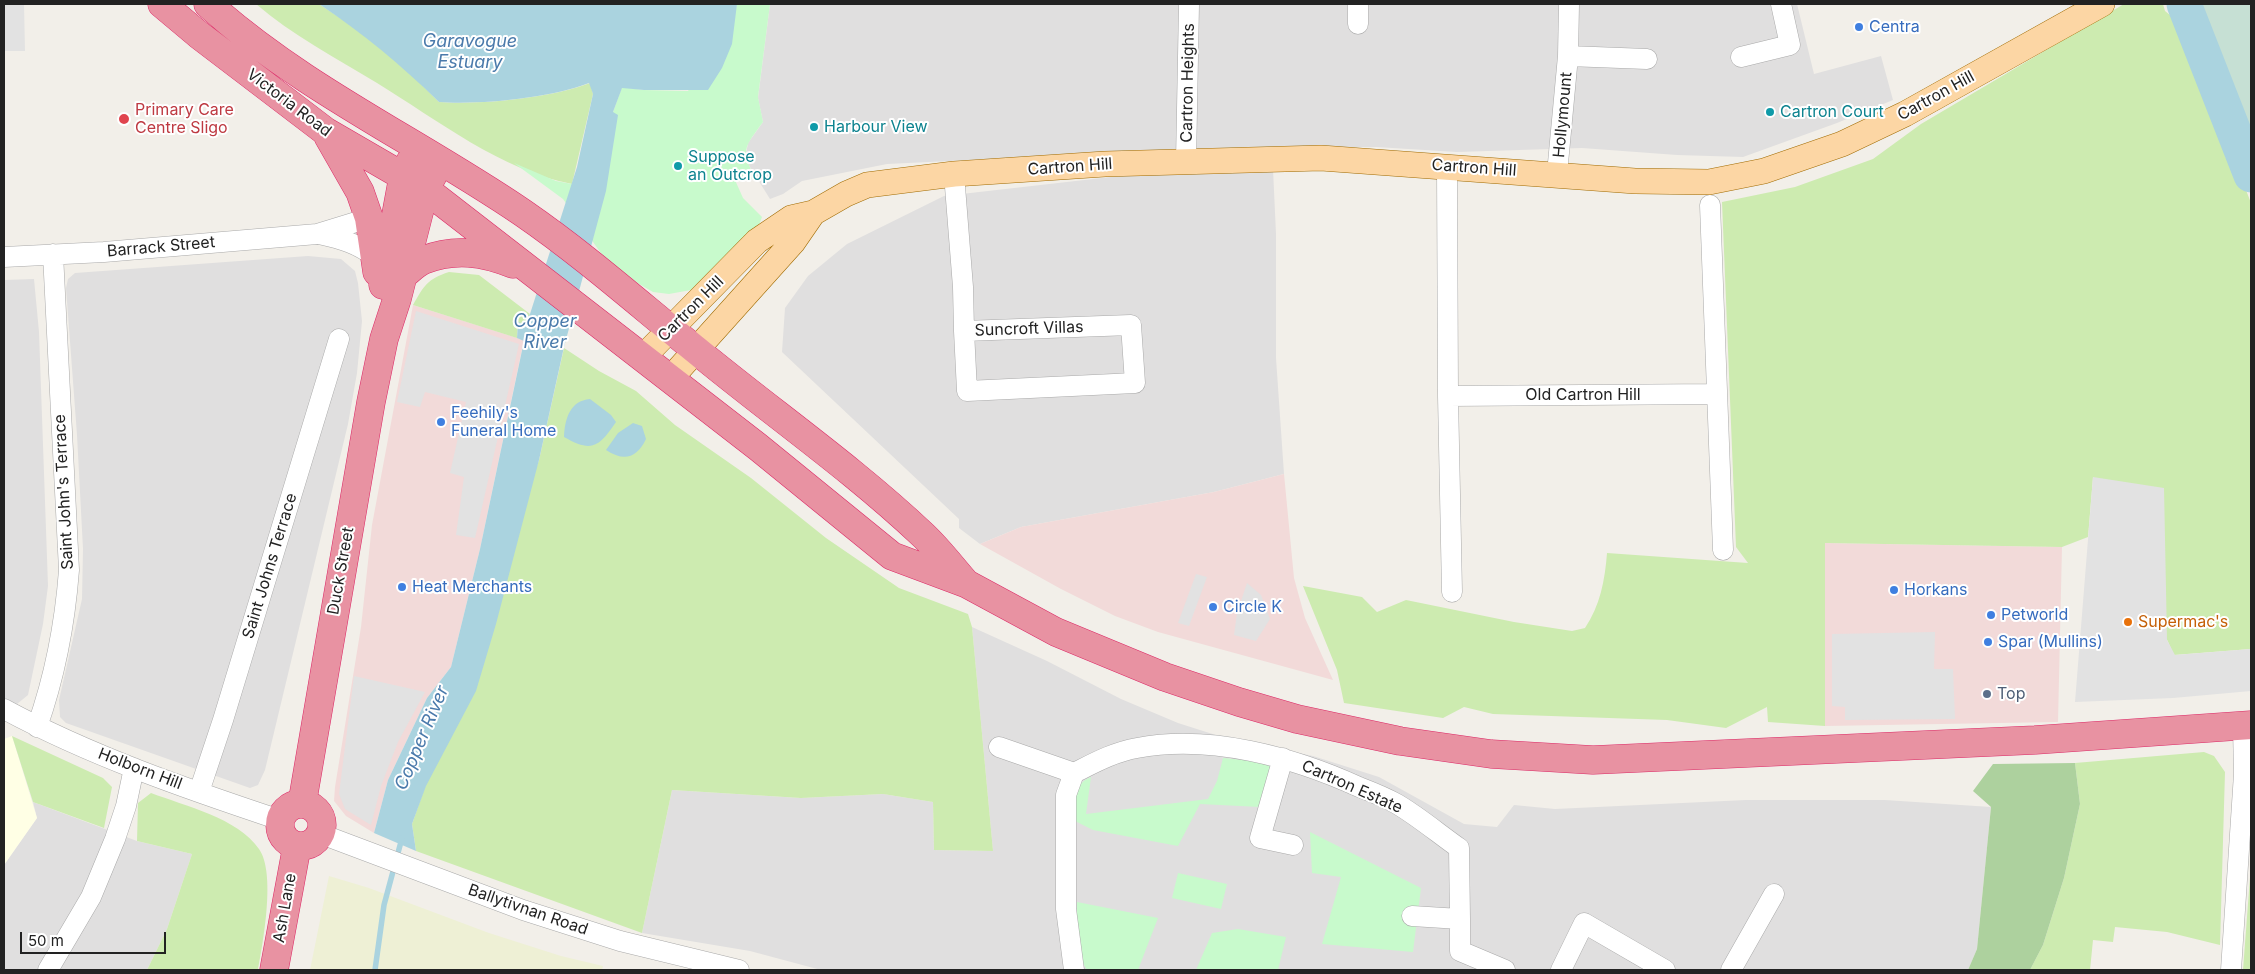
<!DOCTYPE html>
<html>
<head>
<meta charset="utf-8">
<style>
	body { margin:0 }
	#map { position:relative; width:2255px; height:974px; overflow:hidden; background:#f2efe9; font-family:Inter,sans-serif }
	canvas { display:block }
	.frame { position:absolute; inset:0; border:5px solid #222; pointer-events:none }
	.scale { position:absolute; left:20px; top:932px; width:146px; height:22px; box-sizing:border-box; border:2px solid #222; border-top:0; padding-left:6px; font-size:15px; line-height:18px; white-space:nowrap; color:#222; -webkit-text-stroke:4px #fff; paint-order:stroke }
</style>
</head>
<body>
<div id="map">
<canvas width="2255" height="974"></canvas>
<div class="frame"></div>
<div class="scale">50 m</div>
</div>
<script>
const ctx = document.querySelector('canvas').getContext('2d');
ctx.lineJoin = 'round';
function fill(path, color) { ctx.fillStyle = color; ctx.fill(path, 'evenodd'); }
function stroke(path, color, width, dash) { ctx.strokeStyle = color; ctx.lineWidth = width; ctx.lineCap = dash ? 'butt' : 'round'; ctx.setLineDash(dash || []); ctx.stroke(path); }
function write(font, color, halo, rows, align = 'center') {
  ctx.font = font + ' Inter,sans-serif'; ctx.lineWidth = 4; ctx.setLineDash([]); ctx.textBaseline = 'middle'; ctx.strokeStyle = halo; ctx.fillStyle = color; for (const [text, x, y, turn = 0] of rows) {
    ctx.save(); ctx.translate(x, y); ctx.rotate((+turn || 0) * Math.PI / 180); ctx.textAlign = isNaN(turn) ? turn : align; if (halo) ctx.strokeText(text, 0, 0); ctx.fillText(text, 0, 0); ctx.restore();
  }
}
fill(new Path2D(`
	M 770,4 L 1797,4 L 1814,74 L 1881,56 L 1893,100 L 1837,123 L 1743,157 L 1677,155 L 1582,148 L 1457,152 L 1376,147 L 1221,148 L 887,164 L 802,181 L 783,194 L 770,199 L 745,159 L 748,143 L 763,122 L 758,98 Z
	M 1273,169 L 1276,234 L 1276,358 L 1284,474 L 1214,492 L 1021,527 L 980,544 L 959,528 L 959,519 L 782,352 L 785,308 L 808,276 L 847,244 L 944,196 L 1137,174 Z
	M 308,256 L 341,259 L 355,271 L 358,283 L 362,321 L 357,373 L 348,424 L 265,770 L 258,785 L 250,788 L 66,723 L 60,717 L 59,700 L 82,599 L 83,549 L 77,435 L 66,288 L 68,279 L 75,273 Z
	M 34,279 L 39,332 L 48,586 L 43,624 L 28,695 L 17,704 L 4,698 L 4,280 Z
	M 972,627 L 1047,661 L 1121,699 L 1178,723 L 1222,737 L 1313,756 L 1379,777 L 1464,824 L 1497,827 L 1514,805 L 1555,809 L 1746,800 L 1885,800 L 1991,807 L 1977,949 L 1968,970 L 821,970 L 750,951 L 642,933 L 672,790 L 801,798 L 883,794 L 933,802 L 934,850 L 993,851 Z
	M 33,802 L 137,841 L 192,854 L 167,929 L 147,970 L 4,970 L 4,865 L 37,818 Z`), '#e0dfdf');
fill(new Path2D(`
	M 413,305 L 524,340 L 480,549 L 451,667 L 427,698 L 388,780 L 374,833 L 346,816 L 334,801 L 335,787 L 361,627 L 372,525 Z
	M 1284,474 L 1294,578 L 1305,618 L 1333,680 L 1158,632 L 1115,616 L 1061,589 L 980,544 L 1021,527 L 1214,492 Z
	M 1825,543 L 2062,547 L 2058,722 L 1825,726 Z`), '#f2dad9');
fill(new Path2D(`
	M 12,736 L 37,818 L 4,865 L 4,739 Z`), '#ffffe5');
fill(new Path2D(`
	M 329,876 L 369,888 L 489,933 L 561,956 L 603,966 L 602,970 L 310,970 Z`), '#eef0d5');
fill(new Path2D(`
	M 256,4 L 319,4 L 360,31 L 400,63 L 439,102 C 481,105 551,98 590,83 L 593,94 L 572,184 C 502,171 436,119 377,83 C 336,58 292,35 256,4 Z
	M 2124,4 L 2163,4 L 2165,11 L 2180,23 L 2216,121 L 2226,158 L 2244,185 L 2251,203 L 2251,649 L 2174,655 L 2093,477 L 2088,537 L 2062,547 L 1825,543 L 1825,726 L 1768,722 L 1767,707 L 1726,728 L 1667,720 L 1493,714 L 1464,707 L 1443,718 L 1344,703 L 1337,670 L 1303,586 L 1362,597 L 1377,612 L 1406,600 L 1514,622 L 1572,631 L 1585,628 C 1600,606 1605,580 1607,553 L 1748,563 L 1736,547 L 1722,202 L 1795,187 L 1873,159 L 1921,124 Z
	M 449,272 L 479,275 L 530,314 L 524,324 L 518,323 L 517,338 L 413,305 C 424,286 427,279 449,272 Z
	M 564,348 L 599,371 L 636,391 L 675,425 L 751,478 L 826,538 L 899,588 L 968,614 L 972,627 L 993,851 L 934,850 L 933,802 L 883,794 L 801,798 L 672,790 L 642,933 L 416,851 L 412,824 L 539,460 Z
	M 12,736 L 103,778 L 112,787 L 104,828 L 33,802 Z
	M 2204,752 L 2214,756 L 2225,772 L 2220,945 L 2167,932 L 2115,927 L 2113,942 L 2093,940 L 2090,970 L 2030,970 L 2043,945 L 2064,878 L 2080,804 L 2075,763 Z
	M 151,793 C 185,806 238,818 259,849 C 276,873 263,942 258,970 L 147,970 L 167,929 L 192,854 L 137,841 L 138,803 Z
	M 2251,864 L 2251,970 L 2243,970 Z`), '#cdebb0');
fill(new Path2D(`
	M 2075,763 L 2080,804 L 2064,878 L 2043,945 L 2030,970 L 1968,970 L 1977,949 L 1991,807 L 1973,791 L 1993,764 Z`), '#add19e');
fill(new Path2D(`
	M 2190,4 L 2251,4 L 2251,161 L 2240,134 L 2238,117 L 2230,103 L 2215,49 L 2206,40 L 2200,22 L 2195,17 L 2195,11 Z`), '#c6e0d4');
fill(new Path2D(`
	M 737,4 L 770,4 L 758,97 L 763,122 C 744,148 740,150 756,179 L 735,180 L 743,198 L 762,217 L 756,233 L 691,290 L 669,294 L 653,292 L 634,281 L 605,259 L 563,199 L 514,163 L 556,181 L 572,184 L 613,112 L 622,87 L 644,90 L 688,91 L 734,17 Z
	M 1223,758 L 1264,762 L 1272,767 L 1260,807 L 1200,804 L 1178,846 L 1093,830 L 1071,819 C 1074,802 1073,784 1091,777 L 1086,814 L 1208,799 L 1217,781 Z
	M 1310,832 L 1421,888 L 1413,952 L 1322,944 L 1341,877 L 1312,873 Z
	M 1178,873 L 1227,884 L 1221,909 L 1172,898 Z
	M 1077,902 L 1158,918 L 1138,970 L 1087,970 C 1075,952 1077,923 1077,902 Z
	M 1238,929 L 1286,937 L 1278,970 L 1196,970 L 1212,933 Z`), '#c8facc');
fill(new Path2D(`
	M 4,4 L 24,4 L 25,51 L 4,51 Z
	M 416,311 L 519,344 L 475,538 L 456,535 L 464,477 L 450,473 L 466,402 L 425,392 L 420,407 L 397,402 Z
	M 2093,477 L 2164,488 L 2167,640 L 2175,655 L 2251,649 L 2251,691 L 2173,698 L 2075,702 Z
	M 1196,574 L 1207,577 L 1189,626 L 1178,623 Z
	M 1247,583 L 1261,595 L 1270,619 L 1256,641 L 1234,635 L 1237,613 Z
	M 1935,632 L 1934,669 L 1953,669 L 1955,719 L 1845,720 L 1845,707 L 1832,706 L 1832,634 Z
	M 354,676 L 425,692 L 398,742 L 381,786 L 371,825 L 345,809 L 339,794 Z`), '#e2e2e2');
fill(new Path2D(`
	M 319,4 L 737,4 L 732,44 L 722,68 L 708,90 L 644,90 L 622,88 L 613,112 L 618,115 L 606,191 L 564,347 L 539,460 L 496,624 L 476,691 L 426,786 L 412,824 L 416,851 L 374,833 L 388,780 L 427,698 L 451,667 L 480,549 L 524,341 L 517,338 L 518,322 L 524,324 L 530,314 L 577,167 L 593,94 L 589,83 C 551,98 480,105 439,102 C 400,64 364,34 319,4 Z
	M 590,399 L 611,415 L 616,422 C 599,447 592,453 564,437 C 565,418 570,401 590,399 Z
	M 633,423 L 642,426 L 646,439 C 637,458 624,462 606,450 L 618,433 Z`), '#aad3df');
stroke(new Path2D(`
	M 375,970 L 384,905 L 402,838`), '#aad3df', 5.5);
stroke(new Path2D(`
	M 2184,4 L 2251,175`), '#aad3df', 35);
const minor = new Path2D(`
	M 1358,4 L 1358,24
	M 1568,56 L 1647,59
	M 1741,57 L 1790,45 L 1781,4
	M 1186,162 L 1189,4
	M 1447,167 L 1448,396 L 1452,592
	M 954,174 L 963,287 L 964,331 L 1131,325 L 1135,383 L 967,391 L 964,331
	M 1557,174 L 1568,56 L 1569,4
	M 1710,205 L 1723,550
	M 319,234 C 341,239 357,243 375,257
	M 4,257 L 104,252 L 317,234 L 369,218
	M 1448,396 L 1717,394
	M 4,709 C 91,756 187,789 280,820
	M 37,727 C 55,676 65,623 69,570 L 53,254
	M 999,747 L 1074,773
	M 1283,758 L 1260,838 L 1293,845
	M 199,792 L 223,720 L 339,339
	M 321,834 L 523,910 L 620,941 L 739,970
	M 1460,919 L 1460,951 L 1505,970
	M 48,970 L 91,897 L 115,839 L 126,806 L 134,768
	M 1074,970 L 1066,909 L 1066,795 L 1074,773 C 1094,763 1114,752 1137,748 C 1210,734 1293,757 1359,787 C 1372,792 1385,797 1397,804 C 1419,817 1439,834 1459,848 L 1460,919 L 1412,916
	M 1561,970 L 1584,923 L 1665,970
	M 1731,970 L 1774,894
	M 2231,970 L 2244,774 L 2243,726`);
const major = new Path2D(`
	M 643,357 L 757,241 L 791,218 L 813,213 L 846,194 L 867,185 L 954,174 L 1105,164 L 1321,158 L 1635,181 L 1709,182 L 1764,171 L 1842,144 L 1905,114 L 2102,4
	M 670,379 L 793,242 L 813,213`);
const highway = new Path2D(`
	M 162,4 L 199,35 L 325,131 L 425,189 L 758,447 L 892,556 L 967,584 L 1056,632 L 1165,677 L 1239,702 L 1297,719 L 1400,741 L 1491,754 L 1593,760 L 2035,740 L 2251,725
	M 208,4 C 303,89 419,142 523,213 C 584,255 639,304 696,350 C 771,412 852,468 923,535 C 938,549 951,566 964,581
	M 328,136 L 360,192 L 369,218 L 377,272
	M 402,276 C 409,271 416,263 424,260 C 455,248 483,252 513,264
	M 383,285 L 403,177 L 410,162
	M280 825a21 21 0 1 1 42 0a21 21 0 1 1-42 0Z
	M 302,804 L 371,402 L 384,339 L 397,299 L 425,189 L 433,175
	M 274,970 L 297,846`);
stroke(minor, '#a9a9a9', 21);
stroke(major, '#a06b00', 26);
stroke(highway, '#dc2a67', 29);
stroke(minor, '#fff', 20);
stroke(major, '#fcd6a4', 25);
stroke(highway, '#e892a2', 28);
for (const [x, y, r, color] of [
	[1859,27,5,"#3f7fe0"],
	[1770,112,5,"#0f9aa8"],
	[124,119,6,"#e0444e"],
	[814,127,5,"#0f9aa8"],
	[678,166,5,"#0f9aa8"],
	[441,422,5,"#3f7fe0"],
	[402,587,5,"#3f7fe0"],
	[1894,590,5,"#3f7fe0"],
	[1213,607,5,"#3f7fe0"],
	[1991,615,5,"#3f7fe0"],
	[2128,622,5,"#e8710a"],
	[1988,642,5,"#3f7fe0"],
	[1987,694,5,"#5c6f8a"]
]) { const dot = new Path2D(); dot.arc(x, y, r, 0, 2 * Math.PI); ctx.fillStyle = color; ctx.fill(dot); stroke(dot, '#fff', 2); }
write('16px', '#366cbe', '#fff', [
	["Centra",1869,27],
	["Feehily's",451,413],
	["Funeral Home",451,431],
	["Heat Merchants",412,587],
	["Horkans",1904,590],
	["Circle K",1223,607],
	["Petworld",2001,615],
	["Spar (Mullins)",1998,642]
], 'left');
write('16px', '#222', '#fff', [
	["Cartron Heights",1188,83,-89],
	["Cartron Hill",1936,96,-29],
	["Victoria Road",289,103,37],
	["Hollymount",1563,115,-85],
	["Cartron Hill",1070,167,-4],
	["Cartron Hill",1474,168,4],
	["Barrack Street",161,247,-5],
	["Cartron Hill",691,309,-45],
	["Suncroft Villas",1029,329,-2],
	["Old Cartron Hill",1583,395],
	["Saint John's Terrace",64,492,-93],
	["Saint Johns Terrace",270,566,-73],
	["Duck Street",341,571,-80],
	["Holborn Hill",140,769,21],
	["Cartron Estate",1352,787,24],
	["Ash Lane",285,908,-80],
	["Ballytivnan Road",528,910,19]
]);
write('16px', '#be3a42', '#fff', [
	["Primary Care",135,110],
	["Centre Sligo",135,128]
], 'left');
write('16px', '#0d838f', '#fff', [
	["Cartron Court",1780,112],
	["Harbour View",824,127],
	["Suppose",688,157],
	["an Outcrop",688,175]
], 'left');
write('16px', '#c56008', '#fff', [
	["Supermac's",2138,622]
], 'left');
write('16px', '#4e5e75', '#fff', [
	["Top",1997,694]
], 'left');
write('italic 18px', '#4a7aab', '#fff', [
	["Garavogue",470,42],
	["Estuary",470,63],
	["Copper",545,322],
	["River",545,343],
	["Copper River",422,738,-67]
]);
</script>
</body>
</html>
